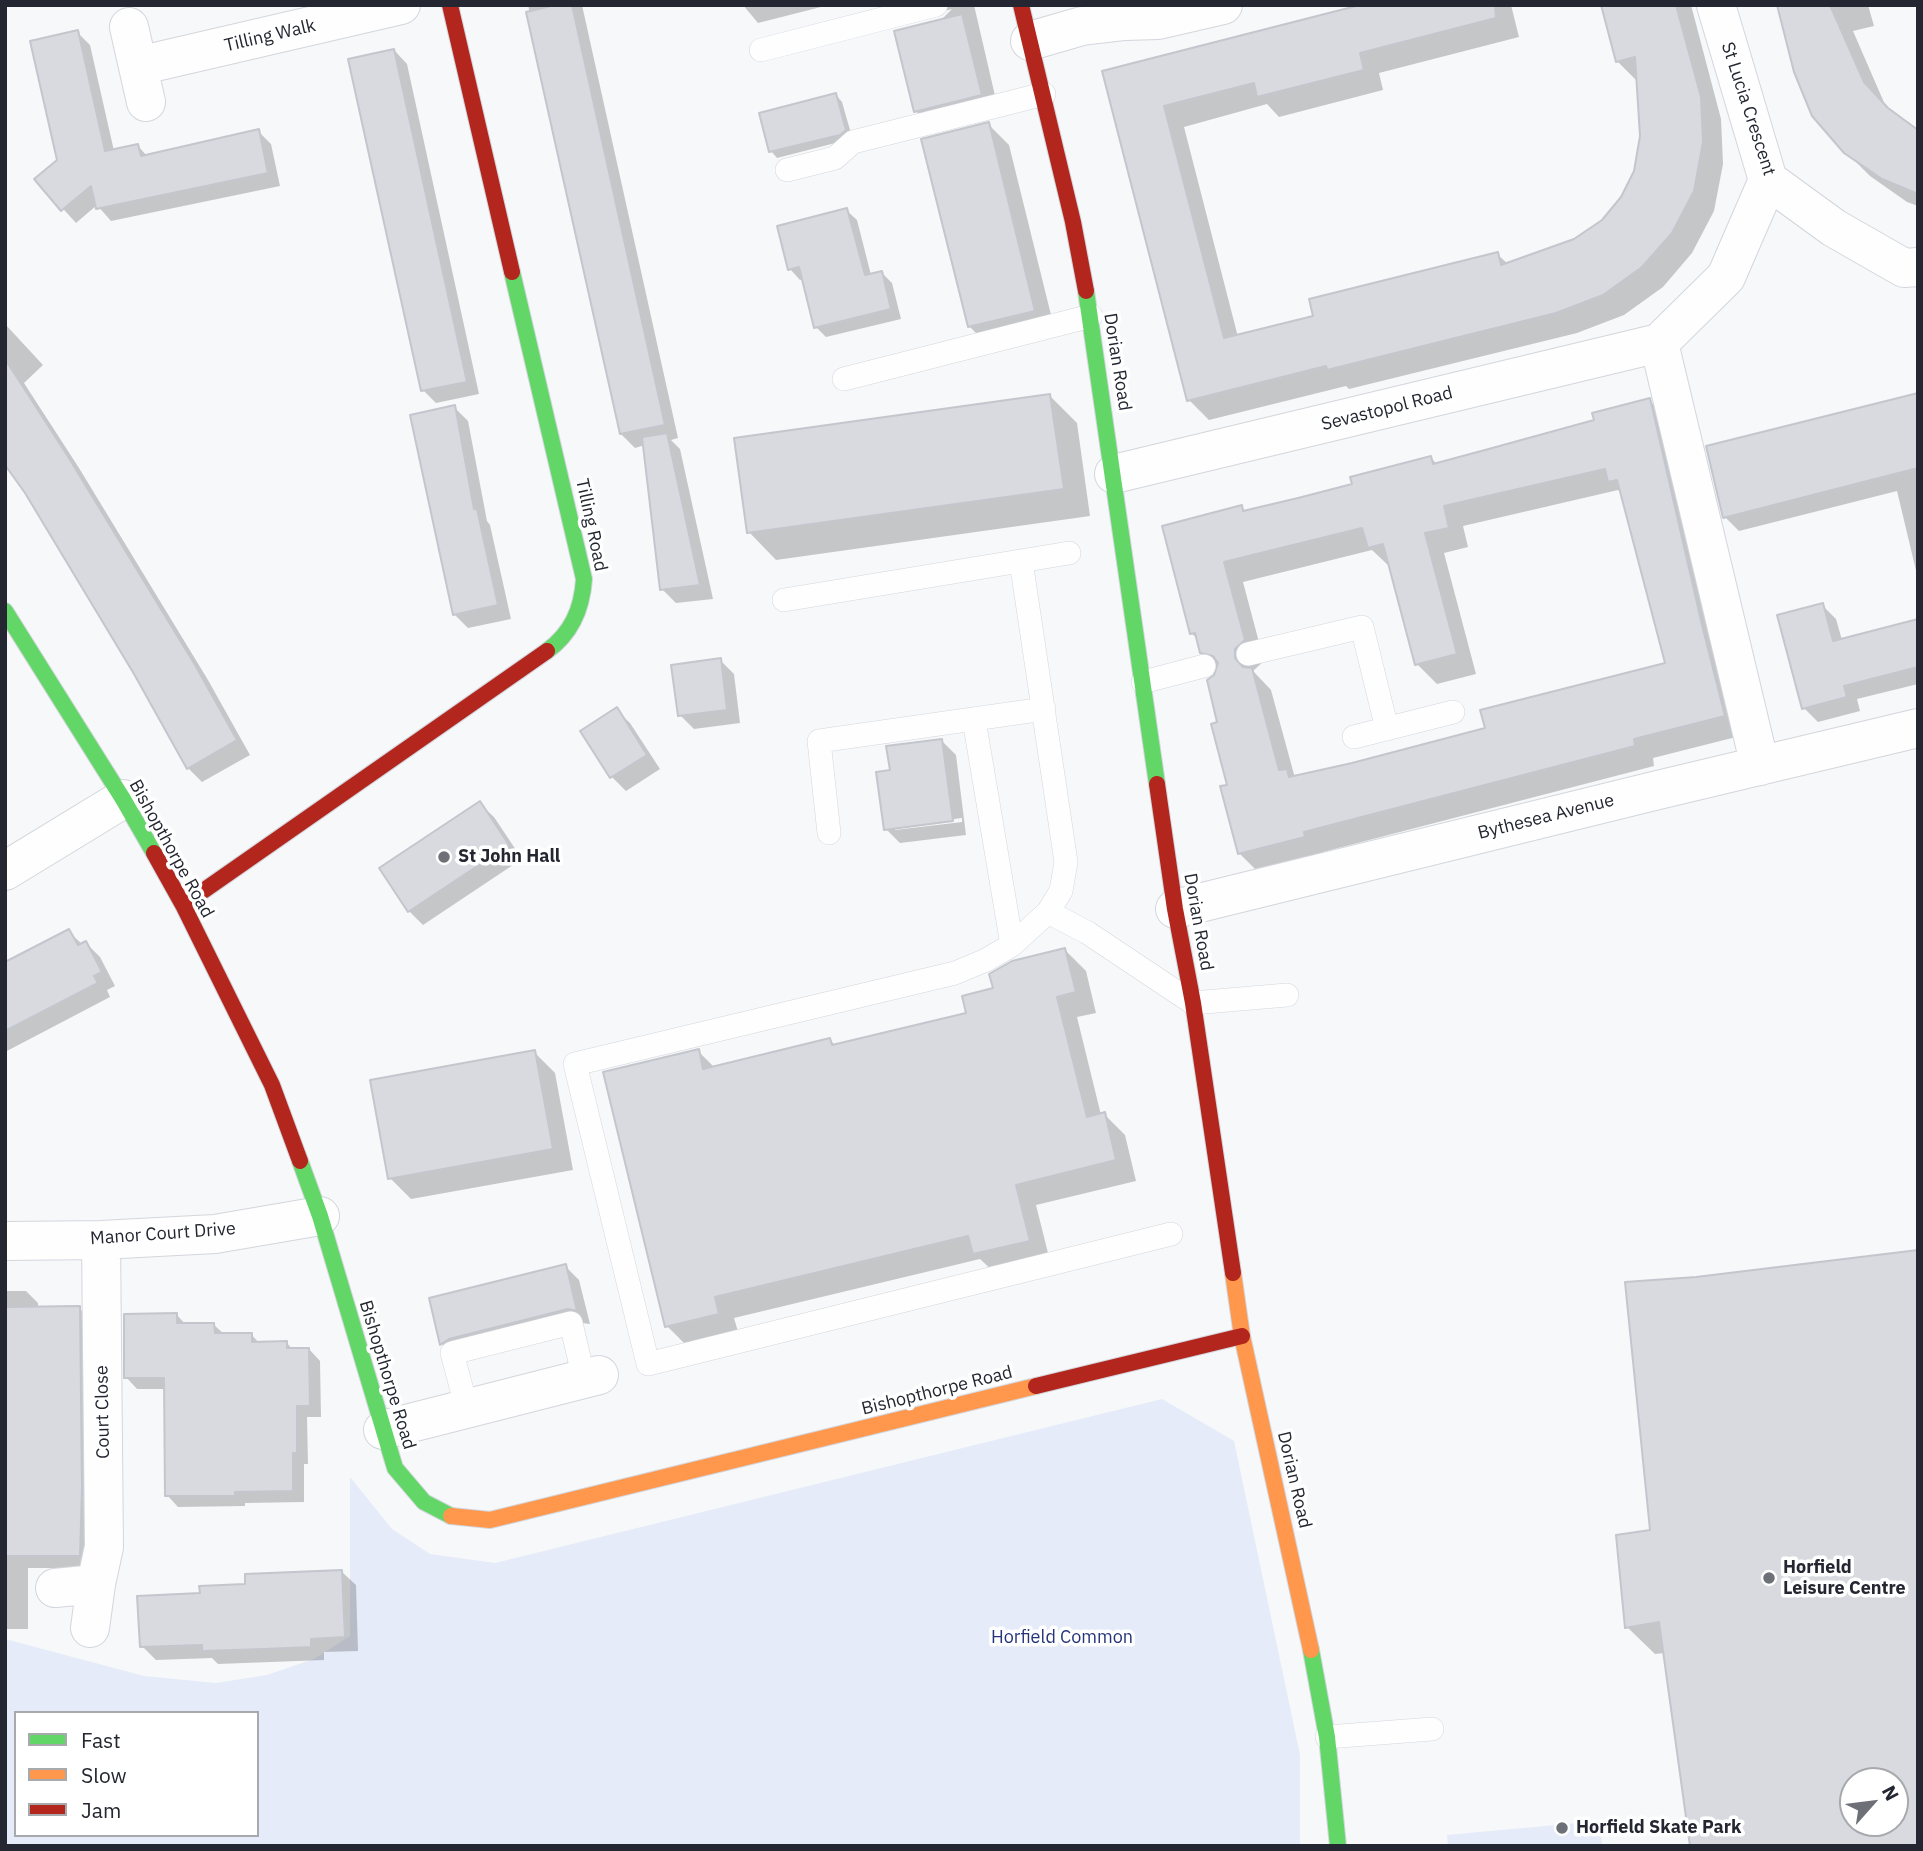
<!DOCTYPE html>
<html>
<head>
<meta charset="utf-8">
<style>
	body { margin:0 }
	#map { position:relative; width:1923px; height:1851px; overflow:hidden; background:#f6f8fa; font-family:"IBM Plex Sans",sans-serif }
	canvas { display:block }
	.frame { position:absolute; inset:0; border:7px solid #242731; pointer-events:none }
	.legend { position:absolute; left:14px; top:1711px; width:245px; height:126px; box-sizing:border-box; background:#fff; border:2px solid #a7a9ad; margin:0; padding:9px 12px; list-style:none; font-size:21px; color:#242731 }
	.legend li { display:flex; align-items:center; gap:14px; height:35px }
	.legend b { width:35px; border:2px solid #a7a9ad }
	.north { position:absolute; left:1839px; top:1767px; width:70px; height:70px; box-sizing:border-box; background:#fff; border:2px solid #a7a9ad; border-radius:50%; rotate:62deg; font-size:19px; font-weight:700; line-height:28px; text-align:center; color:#242731 }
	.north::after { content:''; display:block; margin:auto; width:24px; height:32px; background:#6e7077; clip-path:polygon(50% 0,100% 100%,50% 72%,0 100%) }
</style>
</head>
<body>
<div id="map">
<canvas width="1923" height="1851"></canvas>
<div class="frame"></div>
<ul class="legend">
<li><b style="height:9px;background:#63d668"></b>Fast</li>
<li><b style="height:9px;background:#ff974d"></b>Slow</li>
<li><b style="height:9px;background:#b3261e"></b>Jam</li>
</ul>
<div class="north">N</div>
</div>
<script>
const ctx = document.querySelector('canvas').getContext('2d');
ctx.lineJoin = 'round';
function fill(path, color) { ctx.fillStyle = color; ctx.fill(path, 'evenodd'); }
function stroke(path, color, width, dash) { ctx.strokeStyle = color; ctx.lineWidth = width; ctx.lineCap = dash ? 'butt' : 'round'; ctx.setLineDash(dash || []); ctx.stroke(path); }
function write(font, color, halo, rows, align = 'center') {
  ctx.font = font + ' "IBM Plex Sans",sans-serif'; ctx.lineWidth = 7; ctx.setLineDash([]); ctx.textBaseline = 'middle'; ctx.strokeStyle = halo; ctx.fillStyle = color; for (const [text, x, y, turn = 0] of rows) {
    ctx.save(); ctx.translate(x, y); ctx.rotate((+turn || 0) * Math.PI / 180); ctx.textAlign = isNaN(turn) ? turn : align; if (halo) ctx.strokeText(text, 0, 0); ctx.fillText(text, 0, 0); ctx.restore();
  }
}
fill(new Path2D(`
	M 1162,1399 L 1234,1441 L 1300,1755 L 1300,1846 L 5,1846 L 5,1639 L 144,1676 L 216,1683 L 267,1675 L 314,1659 L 350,1636 L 350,1477 L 392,1529 L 430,1554 L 495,1563 ZM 16,1713 L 257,1713 L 257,1835 L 16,1835 Z
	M 1600,1821 L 1602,1846 L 1448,1846 L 1447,1835 Z`), '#e5ebf8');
fill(new Path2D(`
	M 528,5 L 582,5 L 678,438 L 671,440 L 680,449 L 713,599 L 676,603 L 662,589 L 645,445 L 635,448 L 621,434 Z
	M 743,5 L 825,5 L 825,6 L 758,23 Z
	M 893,5 L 974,5 L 999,113 L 934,130 L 916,111 L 941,20 L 952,9 L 908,20 Z
	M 1368,5 L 1511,5 L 1519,37 L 1379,73 L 1383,90 L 1279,117 L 1267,104 L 1184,127 L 1238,337 L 1315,317 L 1497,254 L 1508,264 L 1575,241 L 1603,221 L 1622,198 L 1636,171 L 1642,136 L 1638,82 L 1617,61 L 1603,5 L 1691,5 L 1721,119 L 1723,164 L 1714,211 L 1692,253 L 1663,287 L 1624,315 L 1577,333 L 1349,389 L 1346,386 L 1209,420 L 1189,400 L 1105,72 Z
	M 1778,5 L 1868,5 L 1874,26 L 1853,31 L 1886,107 L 1910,126 L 1918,129 L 1918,206 L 1907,202 L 1870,176 L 1846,152 Z
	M 77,32 L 90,45 L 114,151 L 138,146 L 148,157 L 258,131 L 271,144 L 280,186 L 111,221 L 97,205 L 76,223 L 36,179 L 59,160 Z
	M 394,50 L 407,64 L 479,394 L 436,403 L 423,390 Z
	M 836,95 L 842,102 L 852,137 L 847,140 L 777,158 L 771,151 Z
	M 988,124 L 1009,145 L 1055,331 L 990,347 L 969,326 Z
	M 846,210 L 857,220 L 871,275 L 882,273 L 892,283 L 901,319 L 826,337 L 816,327 L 804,279 L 800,280 L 790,269 Z
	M 5,324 L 43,365 L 24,383 L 79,468 L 208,680 L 250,755 L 202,782 L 188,768 L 136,673 L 5,461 Z
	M 1918,395 L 1918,579 L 1897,491 L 1739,531 L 1725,517 Z
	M 1050,396 L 1077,423 L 1090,516 L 776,560 L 749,532 Z
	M 1649,400 L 1669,420 L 1744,735 L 1653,758 L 1654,766 L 1323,852 L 1324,857 L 1259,873 L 1239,853 L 1219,724 L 1216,677 L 1218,668 L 1202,652 L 1199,640 L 1191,633 L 1241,507 L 1246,512 L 1354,485 L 1431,458 L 1437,464 L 1596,421 ZM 1618,490 L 1623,494 L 1667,664 L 1487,729 L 1295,778 L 1271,690 L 1254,672 L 1254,670 L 1264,661 L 1243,582 L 1372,550 L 1390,567 L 1417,664 L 1437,684 L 1476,674 L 1444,553 L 1468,547 L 1463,526 Z
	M 454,407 L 468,421 L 487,521 L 490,525 L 511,619 L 468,628 L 454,614 Z
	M 1822,605 L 1836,619 L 1842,640 L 1918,620 L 1918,684 L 1857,699 L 1860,711 L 1818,722 L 1804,708 Z
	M 720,660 L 734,674 L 740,723 L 694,729 L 680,715 Z
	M 616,710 L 630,723 L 660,769 L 626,791 L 612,777 L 583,732 Z
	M 942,741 L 956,755 L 966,835 L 900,843 L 886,829 L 892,771 ZM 962,818 L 962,822 L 895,830 L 895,827 Z
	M 480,804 L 494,817 L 522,859 L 423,925 L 409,911 Z
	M 68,931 L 83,945 L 86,943 L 100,957 L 115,986 L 107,990 L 110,997 L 5,1052 L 5,964 Z
	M 1065,950 L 1086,971 L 1096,1013 L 1077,1017 L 1101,1115 L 1104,1114 L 1125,1135 L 1136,1181 L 1036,1205 L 1050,1261 L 996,1274 L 980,1259 L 734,1318 L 739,1335 L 688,1347 L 667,1326 L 698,1051 L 715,1068 L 830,1040 L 836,1046 L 968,1014 L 995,990 Z
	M 534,1052 L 555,1073 L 573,1170 L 411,1199 L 390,1178 Z
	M 1918,1252 L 1918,1846 L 1691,1846 L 1665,1653 L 1655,1654 L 1627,1627 L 1652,1531 L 1697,1278 ZM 1853,1781 L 1895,1781 L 1895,1823 L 1853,1823 Z
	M 565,1266 L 579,1280 L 590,1324 L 582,1323 L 455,1358 L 442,1344 L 431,1300 Z
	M 5,1291 L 26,1291 L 38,1303 L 38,1308 L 79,1308 L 91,1320 L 92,1568 L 28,1568 L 28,1629 L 5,1629 Z
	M 177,1315 L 186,1325 L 214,1325 L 224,1334 L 251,1334 L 260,1344 L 287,1343 L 293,1350 L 309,1349 L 320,1361 L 321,1417 L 307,1417 L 308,1464 L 304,1464 L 304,1502 L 245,1503 L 245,1506 L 178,1507 L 167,1495 L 166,1389 L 137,1389 L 126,1377 Z
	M 342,1572 L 356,1585 L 358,1651 L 324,1652 L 324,1660 L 218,1664 L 212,1658 L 156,1660 L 142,1646 L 201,1595 Z`), '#0003');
const building = new Path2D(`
	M 555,5 L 572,5 L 665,425 L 620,434 L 526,12 Z
	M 1360,5 L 1495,5 L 1496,18 L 1360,53 L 1364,70 L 1257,97 L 1254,83 L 1164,106 L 1224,338 L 1313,316 L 1309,299 L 1498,252 L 1501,265 L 1574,239 L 1602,220 L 1621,197 L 1634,171 L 1640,136 L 1635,57 L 1616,62 L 1601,5 L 1676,5 L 1701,97 L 1703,142 L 1694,191 L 1672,233 L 1642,267 L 1603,295 L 1556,313 L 1327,370 L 1326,366 L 1187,401 L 1102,71 Z
	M 1777,5 L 1830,5 L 1864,82 L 1888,108 L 1918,130 L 1918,194 L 1882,179 L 1844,153 L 1812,116 L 1794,72 Z
	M 962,14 L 982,95 L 914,112 L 894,31 Z
	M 78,30 L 105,151 L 138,144 L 141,156 L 259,129 L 268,173 L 96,209 L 91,186 L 61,211 L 34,179 L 57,160 L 30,41 Z
	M 394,49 L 467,382 L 421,391 L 348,59 Z
	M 836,93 L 846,130 L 840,135 L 769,152 L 759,113 Z
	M 989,122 L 1035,311 L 968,327 L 921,139 Z
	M 847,208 L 865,275 L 882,271 L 891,309 L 814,328 L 799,267 L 788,270 L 777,226 Z
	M 5,359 L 67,455 L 195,665 L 237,740 L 187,769 L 134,674 L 25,493 L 5,465 Z
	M 1918,393 L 1918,468 L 1723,518 L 1706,446 Z
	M 1050,394 L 1064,489 L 747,533 L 734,438 Z
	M 1650,398 L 1702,625 L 1725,716 L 1634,739 L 1635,746 L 1304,832 L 1305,837 L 1238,854 L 1220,786 L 1227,785 L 1211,724 L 1217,722 L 1207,680 L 1214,675 L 1218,663 L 1213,656 L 1200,653 L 1195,633 L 1190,634 L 1162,526 L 1242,505 L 1243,511 L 1298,498 L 1352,484 L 1350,477 L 1431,456 L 1433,464 L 1485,450 L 1594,420 L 1592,413 ZM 1605,469 L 1608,482 L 1617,480 L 1665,663 L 1480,710 L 1485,728 L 1352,763 L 1289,777 L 1287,769 L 1279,770 L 1252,668 L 1243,667 L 1235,658 L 1235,649 L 1245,640 L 1224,562 L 1362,528 L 1368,548 L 1383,544 L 1415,665 L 1457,654 L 1425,533 L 1449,528 L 1444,506 Z
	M 455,405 L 474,509 L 477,509 L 498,605 L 453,615 L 410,415 Z
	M 667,433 L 700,585 L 660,590 L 642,437 Z
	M 1823,603 L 1833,641 L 1918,619 L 1918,667 L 1844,686 L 1847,697 L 1802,709 L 1777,615 Z
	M 721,658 L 727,710 L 678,716 L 671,665 Z
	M 617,707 L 647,755 L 610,778 L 580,731 Z
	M 942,739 L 953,821 L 884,830 L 876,772 L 890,770 L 886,746 Z
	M 480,801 L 509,845 L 408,912 L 379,868 Z
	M 69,929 L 78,945 L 86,941 L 102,972 L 94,976 L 98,983 L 5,1031 L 5,962 Z
	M 1065,948 L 1076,992 L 1057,997 L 1087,1117 L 1105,1112 L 1116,1160 L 1016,1185 L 1030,1241 L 973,1254 L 968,1236 L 715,1297 L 719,1314 L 665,1327 L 603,1072 L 699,1049 L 703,1069 L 830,1038 L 832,1045 L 966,1013 L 962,996 L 993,988 L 989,974 L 1012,961 Z
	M 535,1050 L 553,1149 L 388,1179 L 370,1080 Z
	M 1918,1250 L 1918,1846 L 1690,1846 L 1659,1622 L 1625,1628 L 1616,1535 L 1650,1530 L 1625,1282 L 1696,1277 ZM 1853,1781 L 1895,1781 L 1895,1823 L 1853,1823 Z
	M 566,1264 L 577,1311 L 568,1309 L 449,1339 L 440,1345 L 429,1298 Z
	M 80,1306 L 82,1487 L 80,1556 L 5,1556 L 5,1307 Z
	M 177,1313 L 177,1323 L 214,1323 L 215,1333 L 252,1333 L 252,1342 L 287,1341 L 287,1348 L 309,1348 L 310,1406 L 297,1406 L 297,1453 L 293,1453 L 293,1491 L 235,1492 L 235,1496 L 165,1496 L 164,1378 L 124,1378 L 124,1314 Z
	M 342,1570 L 345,1637 L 311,1639 L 311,1647 L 264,1649 L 202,1651 L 202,1645 L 140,1647 L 137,1596 L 200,1593 L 199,1586 L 245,1584 L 245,1574 Z`);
fill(building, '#d8dae0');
stroke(building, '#c3c6cc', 2);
const lane = new Path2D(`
	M 761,50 L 936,5
	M 787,170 L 835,158 L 853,142 L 1044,94
	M 844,379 L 1091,316
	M 784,600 L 1069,553
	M 1248,654 L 1362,627 L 1387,729
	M 1143,682 L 1204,666
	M 974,720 L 1012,945 L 986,960 L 955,973 L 575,1064 L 648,1364 L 1171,1234
	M 1354,737 L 1453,712
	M 829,833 L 819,741 L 1044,709
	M 1048,912 L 1088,933 L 1193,1003 L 1287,995
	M 1012,945 L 1048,912 L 1061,891 L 1066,862 L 1021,561
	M 467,1409 L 452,1353 L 571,1323 L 584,1379
	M 1327,1737 L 1432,1729`);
const street = new Path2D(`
	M 1716,5 L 1768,180 L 1834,228 L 1904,268 L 1918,267
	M 129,27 L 146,102
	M 1030,41 L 1082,26 L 1125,21 L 1158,20 L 1223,5
	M 138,66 L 401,5
	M 1659,343 L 1760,766
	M 1114,474 L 1659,343 L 1726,277 L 1768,180
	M 5,871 L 123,799
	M 1175,909 L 1658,790 L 1918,728
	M 5,1241 L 101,1240 L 215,1234 L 320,1216
	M 383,1430 L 599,1375
	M 55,1588 L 96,1584
	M 90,1628 L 96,1584 L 104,1547 L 101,1240`);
const fast = new Path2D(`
	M 512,272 L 584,579 C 582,609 572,633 547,651
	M 1086,291 L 1157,784
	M 5,611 L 123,799 L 154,853
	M 300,1161 L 320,1216 L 395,1468 L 424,1502 L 451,1516
	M 1311,1650 L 1327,1737 L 1338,1846`);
const slow = new Path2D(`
	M 1233,1273 L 1242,1336 L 1311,1650
	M 451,1516 L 490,1520 L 1036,1386`);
const jam = new Path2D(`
	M 450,5 L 512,272
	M 1021,5 L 1073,222 L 1086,291
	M 1157,784 L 1175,909 L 1193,1003 L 1233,1273
	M 154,853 L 183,905 L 272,1085 L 300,1161
	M 183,905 L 547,651
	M 1036,1386 L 1242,1336`);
stroke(lane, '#d3d6dc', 24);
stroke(street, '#d3d6dc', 40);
stroke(fast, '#d3d6dc', 18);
stroke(slow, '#d3d6dc', 18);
stroke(jam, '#d3d6dc', 18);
stroke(lane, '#fefefe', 23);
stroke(street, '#fefefe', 38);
stroke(fast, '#63d668', 16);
stroke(slow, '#ff974d', 16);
stroke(jam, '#b3261e', 16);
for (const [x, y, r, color] of [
	[444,857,7,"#6e7077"],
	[1769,1578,7,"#6e7077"],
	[1562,1828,7,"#6e7077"]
]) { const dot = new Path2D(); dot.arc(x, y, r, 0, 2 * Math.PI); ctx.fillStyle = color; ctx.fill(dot); stroke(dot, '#fff', 2.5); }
write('18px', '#242731', '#fff', [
	["Tilling Walk",270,36,-13],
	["St Lucia Crescent",1748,109,72],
	["Dorian Road",1117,362,81],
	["Sevastopol Road",1387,409,-14],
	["Tilling Road",591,525,78],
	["Bythesea Avenue",1546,817,-14],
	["Bishopthorpe Road",171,849,61],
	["Dorian Road",1198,922,80],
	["Manor Court Drive",163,1234,-4],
	["Bishopthorpe Road",387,1375,73],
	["Bishopthorpe Road",937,1391,-14],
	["Court Close",103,1412,-91],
	["Dorian Road",1294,1480,77]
]);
write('bold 18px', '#242731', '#fff', [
	["St John Hall",458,857],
	["Horfield",1783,1568],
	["Leisure Centre",1783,1589],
	["Horfield Skate Park",1576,1828]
], 'left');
write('18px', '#25357a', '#fff', [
	["Horfield Common",1062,1638]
]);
</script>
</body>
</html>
